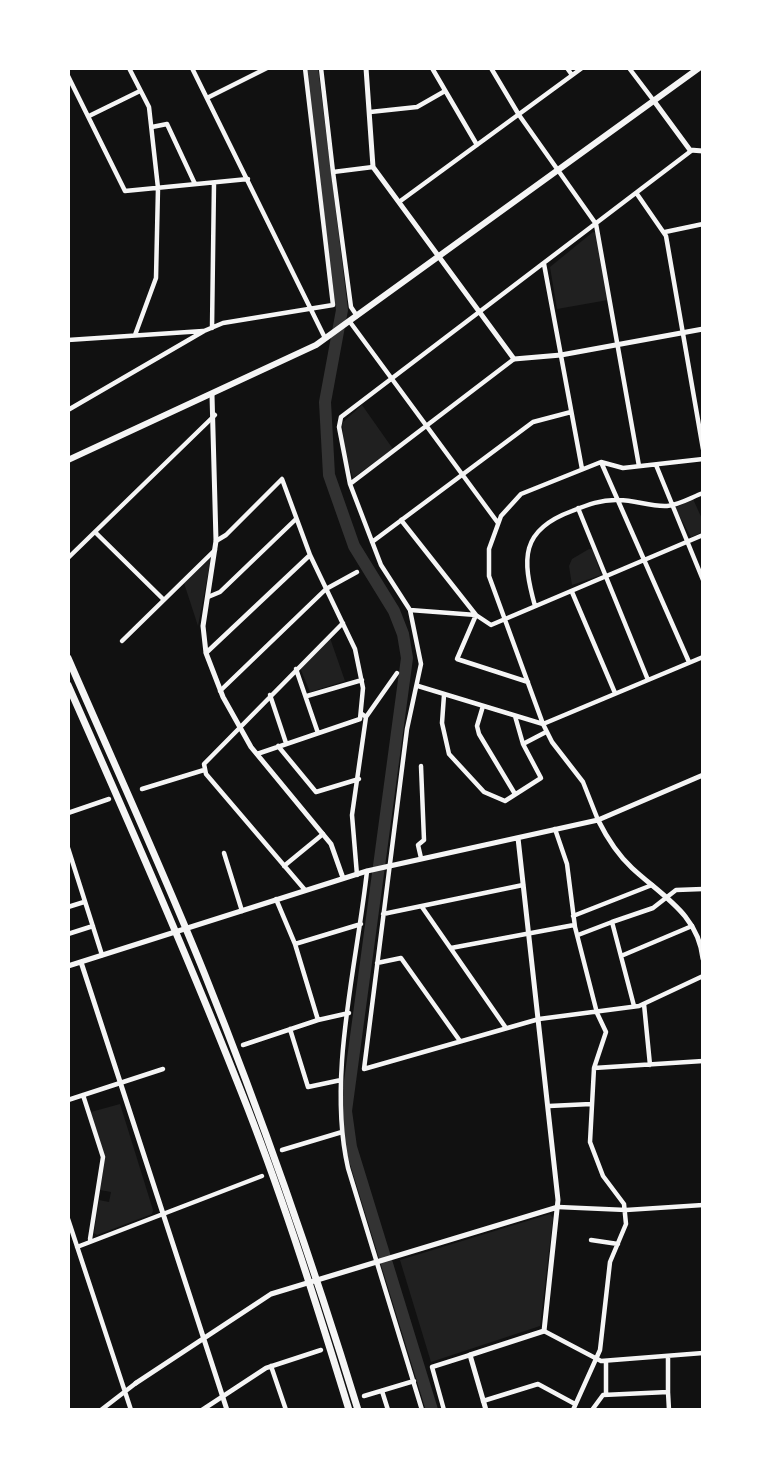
<!DOCTYPE html>
<html>
<head>
<meta charset="utf-8">
<style>
	body { margin:0 }
	#map { position:relative; width:771px; height:1478px; overflow:hidden; background:#111; font-family:"PT Sans Narrow",sans-serif }
	canvas { display:block }
	.frame { position:absolute; inset:0; border:70px solid #fff; pointer-events:none }
</style>
</head>
<body>
<div id="map">
<canvas width="771" height="1478"></canvas>
<div class="frame"></div>
</div>
<script>
const ctx = document.querySelector('canvas').getContext('2d');
ctx.lineJoin = 'round';
function fill(path, color) { ctx.fillStyle = color; ctx.fill(path, 'evenodd'); }
function stroke(path, color, width, dash) { ctx.strokeStyle = color; ctx.lineWidth = width; ctx.lineCap = dash ? 'butt' : 'round'; ctx.setLineDash(dash || []); ctx.stroke(path); }
fill(new Path2D(`
	M 593,232 L 596,233 L 608,300 L 557,309 L 550,267 Z
	M 362,405 L 393,449 L 353,478 L 345,452 L 342,423 Z
	M 693,499 L 703,521 L 703,532 L 691,537 L 675,508 Z
	M 589,549 L 593,550 L 601,575 L 572,585 L 569,566 L 572,559 Z
	M 211,558 L 198,626 L 184,583 Z
	M 330,638 L 345,681 L 310,692 L 301,670 L 302,666 Z
	M 120,1104 L 153,1210 L 152,1214 L 97,1235 L 94,1233 L 99,1200 L 109,1202 L 111,1192 L 100,1190 L 105,1158 L 91,1112 Z
	M 550,1214 L 553,1218 L 540,1326 L 431,1362 L 400,1260 Z`), '#202020');
stroke(new Path2D(`
	M 312,68 L 342,310 L 325,402 L 329,475 L 354,546 L 394,611 L 403,634 L 407,658 L 346,1111 L 351,1147 L 432,1410`), '#333', 12);
stroke(new Path2D(`
	M 129,68 L 149,107 L 158,188 L 156,278 L 135,335
	M 192,68 L 325,338
	M 321,68 L 333,172 L 373,167
	M 432,68 L 477,145
	M 491,68 L 519,115 L 596,224 L 639,466
	M 567,68 L 572,75
	M 629,68 L 654,101
	M 68,76 L 125,191 L 248,179
	M 207,98 L 267,68
	M 370,112 L 417,107 L 445,91
	M 89,116 L 140,91
	M 152,127 L 167,124 L 195,184
	M 691,151 L 341,417 L 339,427 L 350,484 L 381,565 L 410,610 L 421,664 L 407,729 L 364,1069 L 539,1019 L 639,1006 L 703,976
	M 333,172 L 351,307 L 357,316
	M 637,194 L 666,236 L 703,449
	M 399,202 L 582,68
	M 665,232 L 703,224
	M 544,264 L 582,469
	M 350,322 L 498,523
	M 212,328 L 214,183
	M 68,340 L 203,331
	M 68,410 L 204,331 L 223,323 L 333,305 L 305,68
	M 601,462 L 689,662
	M 656,465 L 703,580
	M 350,484 L 514,359
	M 578,508 L 648,680
	M 401,520 L 476,615 L 491,625 L 703,535
	M 95,532 L 163,599
	M 216,541 L 226,535 L 282,479 L 310,555 L 355,649 L 363,688 L 360,719 L 257,754
	M 372,542 L 533,422 L 571,412
	M 68,558 L 215,415
	M 572,592 L 615,693
	M 208,597 L 220,592 L 296,519
	M 535,606 C 522,559 520,530 572,511 C 587,505 602,499 619,500 C 635,500 651,507 667,506 C 679,505 692,497 703,493
	M 410,610 L 476,615 L 457,659 L 528,682
	M 122,641 L 215,550
	M 206,653 L 310,555
	M 296,669 L 318,733
	M 418,686 L 543,724 L 703,657
	M 220,691 L 326,589 L 357,572
	M 270,695 L 286,743
	M 444,695 L 442,723 L 449,754 L 484,792 L 505,801 L 541,778 L 523,744 L 515,716
	M 307,696 L 362,680
	M 483,706 L 477,726 L 479,734 L 515,794
	M 366,717 L 397,673
	M 523,744 L 546,732
	M 278,746 L 316,792 L 359,779
	M 142,789 L 204,770
	M 68,813 L 109,799
	M 598,820 L 583,782 L 552,742 L 543,724 L 489,576 L 489,549 L 501,516 L 521,494 L 601,462 L 623,468 L 703,459
	M 555,829 L 567,864 L 575,927 L 597,1013 L 606,1032 L 594,1068 L 703,1061
	M 68,848 L 102,955
	M 224,853 L 242,911
	M 421,858 L 418,845 L 424,840 L 421,766
	M 284,866 L 323,834
	M 367,871 C 357,964 327,1077 348,1168 L 422,1410
	M 357,875 L 352,815 L 366,717 L 362,714
	M 305,890 L 206,774 L 204,764 L 343,623
	M 276,899 L 295,944 L 318,1020
	M 68,907 L 84,902
	M 422,907 L 506,1028
	M 383,914 L 523,885
	M 573,916 L 652,885
	M 68,934 L 93,926
	M 578,935 L 612,922
	M 295,944 L 361,924
	M 451,948 L 574,925
	M 621,956 L 692,926
	M 377,963 L 401,958 L 460,1041
	M 644,1004 L 650,1065
	M 634,1006 L 612,922 L 653,908 L 676,890 L 703,889
	M 290,1029 L 308,1087 L 341,1080
	M 243,1045 L 318,1020 L 349,1013
	M 83,1095 L 103,1157 L 90,1239
	M 68,1100 L 163,1069
	M 549,1106 L 591,1104
	M 282,1150 L 342,1132
	M 558,1207 L 626,1210 L 703,1205
	M 68,1219 L 131,1410
	M 591,1240 L 618,1244
	M 77,1247 L 262,1176
	M 544,1331 L 601,1361 L 703,1353
	M 668,1356 L 668,1392
	M 606,1361 L 606,1395
	M 271,1366 L 286,1410
	M 382,1391 L 388,1410
	M 364,1396 L 414,1381
	M 483,1401 L 538,1384 L 575,1404
	M 101,1410 L 136,1383
	M 202,1410 L 266,1368 L 321,1350
	M 444,1410 L 432,1367 L 470,1355
	M 573,1410 L 600,1350 L 610,1262 L 626,1224 L 624,1204 L 603,1176 L 590,1142 L 594,1068
	M 592,1410 L 603,1395 L 668,1392 L 669,1410`), '#f5f5f5', 4.5);
stroke(new Path2D(`
	M 366,68 L 373,167 L 514,359 L 561,355 L 703,329
	M 654,101 L 690,150 L 703,151
	M 212,395 L 216,541 L 203,626 L 206,653 L 223,697 L 251,747 L 331,844 L 343,878
	M 598,820 C 607,838 617,854 632,868 C 662,896 698,914 703,959
	M 81,962 L 227,1410
	M 68,966 L 367,871 L 598,820 L 703,775
	M 136,1383 L 271,1294 L 558,1207
	M 486,1410 L 470,1355 L 544,1331 L 558,1200 L 518,838`), '#f5f5f5', 5);
stroke(new Path2D(`
	M 68,460 L 316,345 L 699,68`), '#f5f5f5', 6);
stroke(new Path2D(`
	M 68,658 C 114,764 162,868 205,975 C 262,1117 313,1263 358,1410
	M 68,685 C 130,825 192,966 248,1109 C 286,1207 318,1309 349,1410`), '#f5f5f5', 7);
</script>
</body>
</html>
